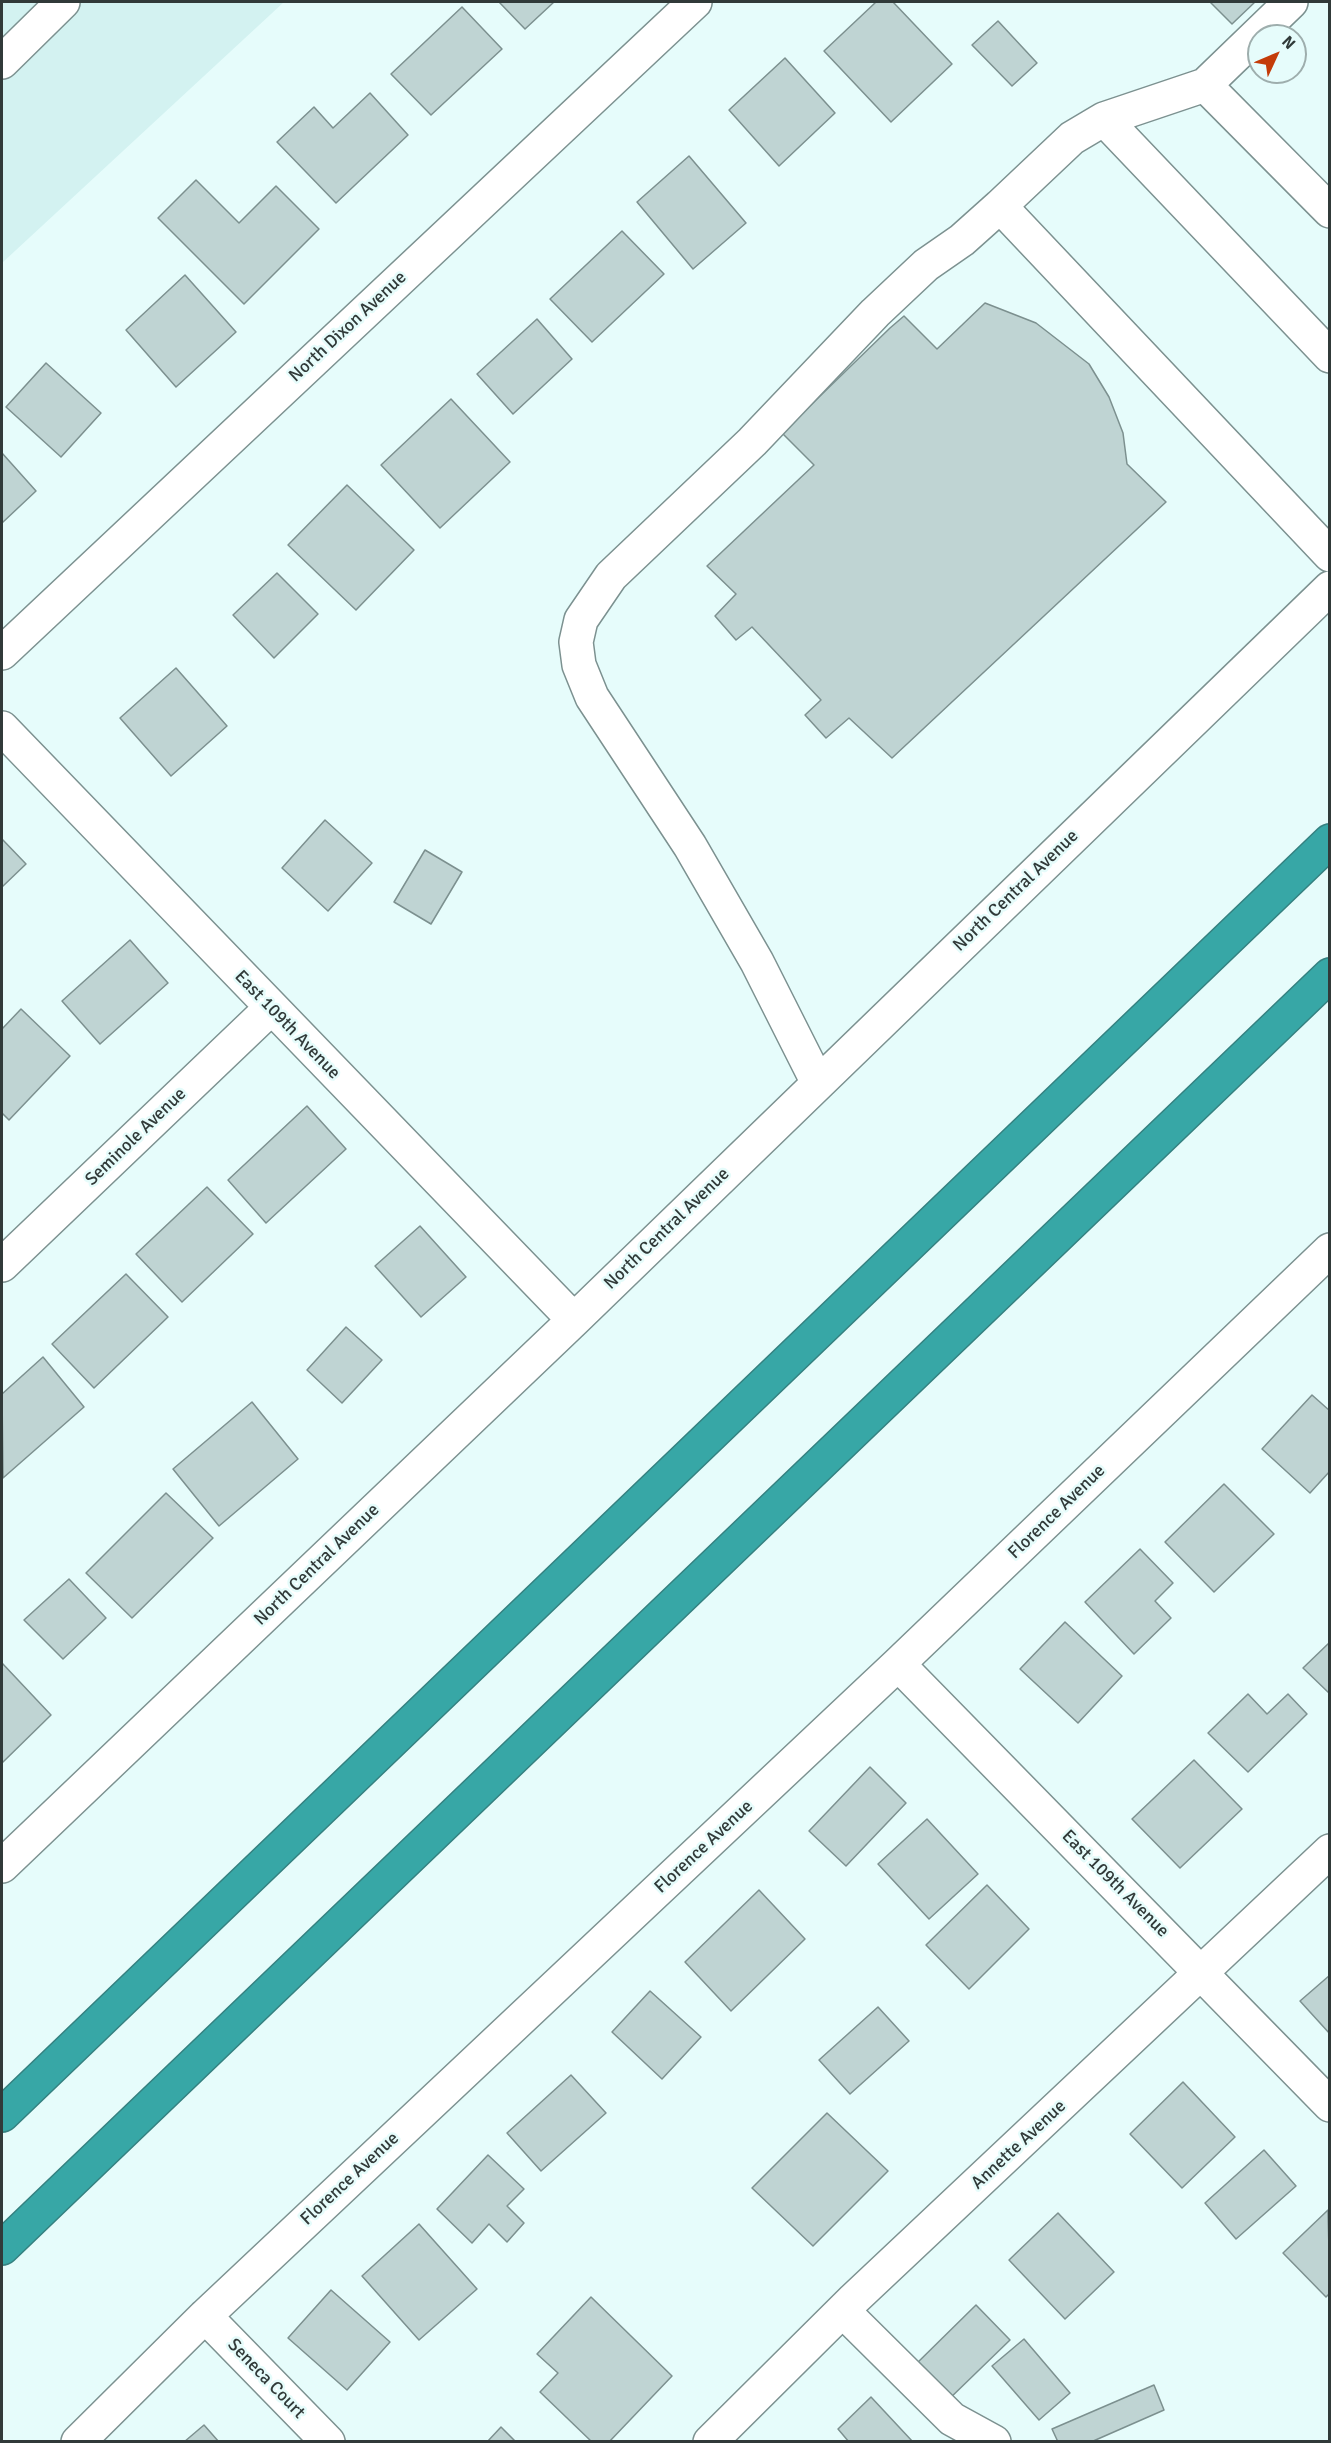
<!DOCTYPE html>
<html>
<head>
<meta charset="utf-8">
<style>
	body { margin:0 }
	#map { position:relative; width:1331px; height:2443px; overflow:hidden; background:#e6fcfb; font-family:Signika,sans-serif }
	canvas { display:block }
	.frame { position:absolute; inset:0; border:3px solid #313a39; pointer-events:none }
	.north { position:absolute; left:1247px; top:24px; width:60px; height:60px; box-sizing:border-box; background:#e6fcfb; border:2px solid #9eaead; border-radius:50%; rotate:46deg; font-size:16px; font-weight:700; line-height:24px; text-align:center; color:#313a39 }
	.north::after { content:''; display:block; margin:auto; width:21px; height:27px; background:#c43c09; clip-path:polygon(50% 0,100% 100%,50% 72%,0 100%) }
</style>
</head>
<body>
<div id="map">
<canvas width="1331" height="2443"></canvas>
<div class="frame"></div>
<div class="north">N</div>
</div>
<script>
const ctx = document.querySelector('canvas').getContext('2d');
ctx.lineJoin = 'round';
function fill(path, color) { ctx.fillStyle = color; ctx.fill(path, 'evenodd'); }
function stroke(path, color, width, dash) { ctx.strokeStyle = color; ctx.lineWidth = width; ctx.lineCap = dash ? 'butt' : 'round'; ctx.setLineDash(dash || []); ctx.stroke(path); }
function write(font, color, halo, rows, align = 'center') {
  ctx.font = font + ' Signika,sans-serif'; ctx.lineWidth = 5; ctx.setLineDash([]); ctx.textBaseline = 'middle'; ctx.strokeStyle = halo; ctx.fillStyle = color; for (const [text, x, y, turn = 0] of rows) {
    ctx.save(); ctx.translate(x, y); ctx.rotate((+turn || 0) * Math.PI / 180); ctx.textAlign = isNaN(turn) ? turn : align; if (halo) ctx.strokeText(text, 0, 0); ctx.fillText(text, 0, 0); ctx.restore();
  }
}
fill(new Path2D(`
	M 2,2 L 284,2 L 2,263 Z`), '#d3f2f1');
const building = new Path2D(`
	M 499,2 L 554,2 L 525,29 Z
	M 876,2 L 893,2 L 952,64 L 891,122 L 824,51 Z
	M 1210,2 L 1255,2 L 1232,24 Z
	M 462,7 L 502,49 L 431,115 L 391,74 Z
	M 998,21 L 1037,63 L 1012,86 L 972,45 Z
	M 785,58 L 835,113 L 779,166 L 729,110 Z
	M 370,93 L 408,135 L 336,203 L 277,142 L 314,107 L 333,128 Z
	M 689,156 L 746,223 L 693,269 L 637,202 Z
	M 196,180 L 239,223 L 276,186 L 319,229 L 244,304 L 158,218 Z
	M 622,231 L 664,274 L 592,342 L 550,299 Z
	M 185,275 L 236,332 L 176,387 L 126,330 Z
	M 985,303 L 1036,323 L 1089,364 L 1109,397 L 1123,433 L 1127,464 L 1166,502 L 892,758 L 849,718 L 826,738 L 805,715 L 821,700 L 752,627 L 736,640 L 715,616 L 736,594 L 707,566 L 814,465 L 782,433 L 890,328 L 904,316 L 937,349 Z
	M 537,319 L 572,359 L 513,414 L 477,374 Z
	M 46,363 L 101,413 L 61,457 L 6,407 Z
	M 451,399 L 510,462 L 440,528 L 381,465 Z
	M 2,453 L 36,491 L 2,523 Z
	M 347,485 L 414,550 L 356,610 L 288,545 Z
	M 277,573 L 318,614 L 274,658 L 233,615 Z
	M 176,668 L 227,726 L 171,776 L 120,718 Z
	M 325,820 L 372,863 L 328,911 L 282,868 Z
	M 2,839 L 26,864 L 2,887 Z
	M 425,850 L 462,872 L 431,924 L 394,902 Z
	M 130,940 L 168,983 L 100,1044 L 62,1001 Z
	M 21,1009 L 70,1056 L 9,1120 L 2,1113 L 2,1029 Z
	M 307,1106 L 346,1149 L 266,1223 L 228,1180 Z
	M 207,1187 L 253,1234 L 182,1302 L 136,1254 Z
	M 420,1226 L 466,1277 L 421,1317 L 375,1266 Z
	M 126,1274 L 168,1317 L 94,1388 L 52,1344 Z
	M 346,1327 L 382,1360 L 342,1403 L 307,1370 Z
	M 43,1357 L 84,1407 L 3,1478 L 2,1394 Z
	M 1312,1395 L 1330,1411 L 1330,1471 L 1310,1493 L 1262,1449 Z
	M 252,1402 L 298,1459 L 219,1526 L 173,1469 Z
	M 1224,1484 L 1274,1534 L 1214,1592 L 1165,1542 Z
	M 166,1493 L 213,1538 L 132,1618 L 86,1573 Z
	M 1140,1549 L 1173,1583 L 1155,1601 L 1171,1618 L 1134,1654 L 1085,1602 Z
	M 69,1579 L 106,1618 L 63,1659 L 24,1620 Z
	M 1065,1622 L 1122,1676 L 1078,1723 L 1020,1669 Z
	M 1330,1642 L 1330,1694 L 1303,1668 Z
	M 2,1663 L 51,1715 L 2,1763 Z
	M 1248,1694 L 1267,1714 L 1288,1694 L 1307,1714 L 1248,1772 L 1208,1733 Z
	M 1194,1760 L 1242,1809 L 1180,1868 L 1132,1819 Z
	M 870,1767 L 906,1803 L 846,1866 L 809,1831 Z
	M 927,1819 L 978,1874 L 929,1919 L 878,1864 Z
	M 987,1885 L 1029,1929 L 969,1989 L 926,1945 Z
	M 759,1890 L 805,1939 L 731,2011 L 685,1962 Z
	M 1330,1975 L 1330,2034 L 1300,2001 Z
	M 650,1991 L 701,2037 L 662,2079 L 612,2032 Z
	M 878,2007 L 909,2041 L 850,2094 L 819,2060 Z
	M 571,2075 L 606,2113 L 541,2171 L 507,2133 Z
	M 1183,2082 L 1235,2137 L 1182,2188 L 1130,2134 Z
	M 827,2113 L 888,2171 L 813,2246 L 752,2188 Z
	M 1264,2150 L 1296,2186 L 1236,2239 L 1205,2203 Z
	M 488,2155 L 524,2189 L 507,2206 L 524,2223 L 507,2242 L 489,2224 L 472,2243 L 437,2209 Z
	M 1328,2210 L 1330,2293 L 1326,2297 L 1283,2253 Z
	M 1058,2213 L 1114,2272 L 1065,2319 L 1009,2260 Z
	M 419,2224 L 477,2289 L 419,2340 L 362,2276 Z
	M 331,2290 L 390,2342 L 347,2390 L 288,2338 Z
	M 591,2297 L 672,2376 L 609,2442 L 592,2442 L 540,2392 L 558,2373 L 537,2354 Z
	M 976,2305 L 1010,2340 L 945,2403 L 912,2368 Z
	M 1024,2339 L 1070,2393 L 1039,2420 L 992,2366 Z
	M 1154,2385 L 1164,2410 L 1091,2442 L 1058,2442 L 1052,2429 Z
	M 871,2397 L 913,2442 L 849,2442 L 838,2429 Z
	M 204,2425 L 219,2442 L 184,2442 Z
	M 501,2427 L 516,2442 L 487,2442 Z`);
fill(building, '#bfd4d3');
stroke(building, '#7c908f', 1.5);
const minor = new Path2D(`
	M 1291,2 L 1205,85 L 1104,119 L 1072,138 L 1000,206 L 1330,555
	M 2,62 L 63,2
	M 1205,85 L 1330,211
	M 1104,119 L 1330,356
	M 2,653 L 695,2
	M 2,728 L 574,1320
	M 818,1083 L 757,962 L 690,846 L 592,697 L 579,665 L 576,642 L 581,620 L 611,576 L 752,442 L 875,313 L 926,265 L 962,240 L 1000,206
	M 2,1265 L 271,1008
	M 898,1664 L 1330,2105
	M 2,1866 L 574,1320 L 1330,588
	M 843,2311 L 952,2419 L 994,2442
	M 205,2316 L 328,2442
	M 78,2442 L 205,2316 L 898,1664 L 1330,1250
	M 710,2442 L 854,2299 L 1330,1851`);
const highway = new Path2D(`
	M 2,2115 L 1330,841
	M 2,2248 L 1330,975`);
stroke(minor, '#7c9190', 36);
stroke(highway, '#358180', 36);
stroke(minor, '#fff', 33);
stroke(highway, '#37a7a6', 33);
write('18px', '#313a39', '#e6fcfb', [
	["North Dixon Avenue",348,327,-43],
	["North Central Avenue",1016,891,-44],
	["East 109th Avenue",287,1025,46],
	["Seminole Avenue",136,1137,-44],
	["North Central Avenue",667,1229,-44],
	["Florence Avenue",1057,1512,-44],
	["North Central Avenue",317,1565,-44],
	["Florence Avenue",704,1847,-43],
	["East 109th Avenue",1115,1884,45],
	["Annette Avenue",1019,2145,-43],
	["Florence Avenue",350,2179,-43],
	["Seneca Court",266,2379,46]
]);
</script>
</body>
</html>
